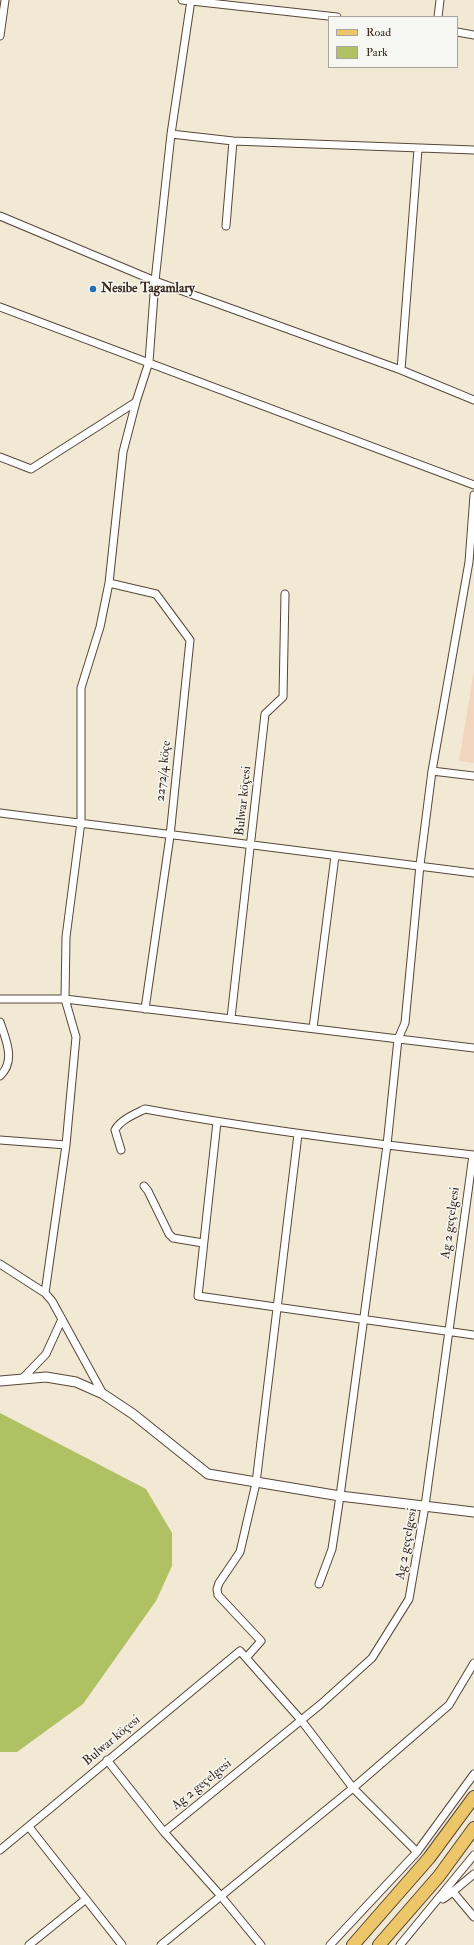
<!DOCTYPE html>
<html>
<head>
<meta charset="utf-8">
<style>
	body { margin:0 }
	#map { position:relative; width:474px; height:1945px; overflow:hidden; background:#f1e9d4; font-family:"IM FELL Double Pica",serif }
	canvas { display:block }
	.legend { position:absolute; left:328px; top:16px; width:130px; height:52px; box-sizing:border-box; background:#f6f6f2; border:1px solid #aba49d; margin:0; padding:5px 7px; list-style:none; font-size:12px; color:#3b2a1e }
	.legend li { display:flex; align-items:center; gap:8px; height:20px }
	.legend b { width:20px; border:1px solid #aba49d }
</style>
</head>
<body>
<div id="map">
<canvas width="474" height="1945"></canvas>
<ul class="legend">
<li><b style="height:5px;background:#ecc669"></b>Road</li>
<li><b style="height:11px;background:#b0c164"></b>Park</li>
</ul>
</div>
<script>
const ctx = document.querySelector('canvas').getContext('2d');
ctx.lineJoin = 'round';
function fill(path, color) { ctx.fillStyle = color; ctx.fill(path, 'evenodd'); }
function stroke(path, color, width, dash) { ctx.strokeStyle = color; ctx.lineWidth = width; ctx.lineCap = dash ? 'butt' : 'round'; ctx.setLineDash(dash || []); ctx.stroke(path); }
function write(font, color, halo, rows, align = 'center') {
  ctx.font = font + ' "IM FELL Double Pica",serif'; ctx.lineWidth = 3; ctx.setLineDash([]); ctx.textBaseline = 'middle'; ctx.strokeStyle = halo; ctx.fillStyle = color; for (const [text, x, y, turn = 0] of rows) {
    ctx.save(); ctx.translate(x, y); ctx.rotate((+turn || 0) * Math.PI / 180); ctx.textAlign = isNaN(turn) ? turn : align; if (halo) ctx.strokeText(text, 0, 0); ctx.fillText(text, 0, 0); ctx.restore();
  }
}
fill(new Path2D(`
	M 474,671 L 474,763 L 459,761 Z`), '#f1d5bd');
fill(new Path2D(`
	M 0,1413 L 146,1489 L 172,1533 L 172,1566 L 156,1601 L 83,1704 L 17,1752 L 0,1752 Z`), '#b0c164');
const minor = new Path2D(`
	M 182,0 L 337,17
	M 191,0 L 171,134 L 233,141 L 474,150
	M 438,17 L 440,0
	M 457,32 L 474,35
	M 0,36 L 5,0
	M 0,216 L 155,281 L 401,370 L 474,400
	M 226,226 L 233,141
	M 0,307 L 474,485
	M 401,370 L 418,149
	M 0,457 L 31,469 L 136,402 L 149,362 L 155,281 L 171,134
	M 109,583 L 156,594 L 190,640 L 170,836 L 145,1009
	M 432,771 L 474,776
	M 0,813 L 474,873
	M 0,999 L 65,999 L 474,1048
	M 231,1018 L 265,714 L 283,697 L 285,594
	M 0,1022 C 6,1040 16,1061 0,1076
	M 313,1028 L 335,856
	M 217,1122 L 198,1296 L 474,1335
	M 0,1140 L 66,1145
	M 121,1150 L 115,1130 C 120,1120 135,1114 145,1109 C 254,1129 364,1143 474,1155
	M 144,1186 L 148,1191 L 169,1234 L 173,1238 L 203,1243
	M 0,1264 L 45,1293 L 52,1301 L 103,1394
	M 45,1293 L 66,1145 L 76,1037 L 65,999 L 66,937 L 81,822 L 81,688 L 100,627 L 109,583 L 123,452 L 136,402
	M 22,1379 L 46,1354 L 62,1319
	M 319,1584 L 332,1549 L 340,1496 L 387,1145 L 398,1039 L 405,1023 L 420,865 L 432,771 L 469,562 L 474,495
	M 246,1658 L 261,1641 L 218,1595 L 217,1589 L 219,1583 L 240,1552 L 256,1483 L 298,1134
	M 107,1760 L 164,1832 L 220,1895 L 261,1945
	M 29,1827 L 122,1945
	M 164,1832 L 321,1704 L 372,1658 L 409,1599 L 425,1506 L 473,1155
	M 0,1850 L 240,1651 L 301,1720 L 353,1788 L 417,1852
	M 450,1894 L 474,1874
	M 443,1899 L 453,1892 L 474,1917
	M 29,1945 L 86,1899
	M 161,1945 L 353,1788 L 449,1705 L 474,1663
	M 330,1945 L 417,1852 L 474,1774
	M 400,1945 L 474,1855`);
const tertiary = new Path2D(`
	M 0,1381 L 46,1377 L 76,1382 L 103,1394 L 133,1414 L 208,1474 L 340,1496 L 474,1512`);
const primary = new Path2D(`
	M 353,1945 L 429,1858 L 474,1797
	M 379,1945 L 439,1876 L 474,1828`);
stroke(minor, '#564739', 9);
stroke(tertiary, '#564739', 11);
stroke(primary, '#564739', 14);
stroke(minor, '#fff', 7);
stroke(tertiary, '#fff', 9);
stroke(primary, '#ecc669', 12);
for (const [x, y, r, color] of [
	[93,289,4,"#1f6fb2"]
]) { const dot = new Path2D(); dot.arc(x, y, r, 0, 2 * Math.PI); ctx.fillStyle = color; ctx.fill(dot); stroke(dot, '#f6f6f2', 1.5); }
write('bold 13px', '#3b2a1e', '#f6f6f2', [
	["Nesibe Tagamlary",101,289]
], 'left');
write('13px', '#3b2a1e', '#f6f6f2', [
	["2272/4 köçe",164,771,-84],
	["Bulwar köçesi",244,801,-84],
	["Ag 2 geçelgesi",451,1223,-82],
	["Ag 2 geçelgesi",407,1544,-80],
	["Bulwar köçesi",112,1741,-40],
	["Ag 2 geçelgesi",202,1785,-39]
]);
</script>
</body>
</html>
